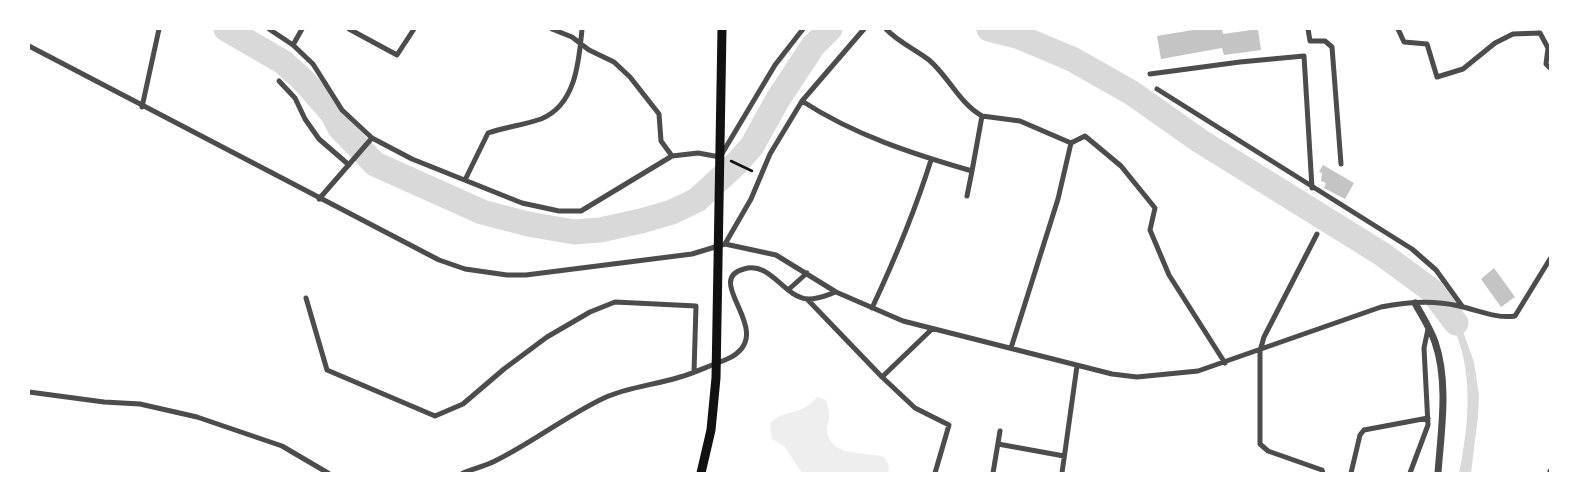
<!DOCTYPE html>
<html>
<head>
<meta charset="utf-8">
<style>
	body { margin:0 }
	#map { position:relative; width:1579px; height:502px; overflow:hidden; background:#fff; font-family:"Fira Sans Condensed",sans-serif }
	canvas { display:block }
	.frame { position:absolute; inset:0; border:30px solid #fff; pointer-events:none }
</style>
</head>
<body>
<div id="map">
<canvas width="1579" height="502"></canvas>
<div class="frame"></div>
</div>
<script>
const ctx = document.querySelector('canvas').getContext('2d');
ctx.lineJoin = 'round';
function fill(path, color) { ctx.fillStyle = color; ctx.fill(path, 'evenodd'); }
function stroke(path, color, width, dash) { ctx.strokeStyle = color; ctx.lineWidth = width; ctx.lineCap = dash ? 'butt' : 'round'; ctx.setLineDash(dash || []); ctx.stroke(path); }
fill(new Path2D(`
	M 817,397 L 826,400 C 828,407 830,413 829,419 C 829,424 826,426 827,430 C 830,458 864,451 884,457 L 889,466 L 888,473 L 802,473 L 784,446 L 772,439 L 770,423 C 785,408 799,418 817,397 Z`), '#eee');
fill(new Path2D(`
	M 1427,295 L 1456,312 L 1474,362 L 1479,395 L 1478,416 L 1471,473 L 1459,473 C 1469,425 1475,367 1450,321 C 1444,311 1436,303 1427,295 Z`), '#d9d9d9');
fill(new Path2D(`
	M 1425,295 L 1449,297 L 1459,312 L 1439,311 Z`), '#fff');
stroke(new Path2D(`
	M 226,29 L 283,62 L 303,80 L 332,113 L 340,128 L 375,164 L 482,212 L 528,224 L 574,232 L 600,230 L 641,221 L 672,212 L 697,200 L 737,163 L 752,146 L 778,99 L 813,46 L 830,29
	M 989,29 L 1017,36 L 1072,59 L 1132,93 L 1200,141 L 1382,254 L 1431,290 L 1456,323`), '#d9d9d9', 25);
fill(new Path2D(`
	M 1199,29 L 1222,29 L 1223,34 L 1258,29 L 1261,50 L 1224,55 L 1222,48 L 1161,59 L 1157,36 Z
	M 1323,165 L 1354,183 L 1345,199 L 1324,188 L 1326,183 L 1321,181 L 1322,173 L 1319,172 Z
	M 1494,268 L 1515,297 L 1501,307 L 1481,279 Z`), '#c4c4c4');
stroke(new Path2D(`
	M 731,161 L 752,171`), '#111', 2.5);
stroke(new Path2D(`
	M 269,29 L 293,45 L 313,64 L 342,110 L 372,138 L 412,159 L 522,203 L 559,211 L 581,211 L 672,156 L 698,153 L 720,157 L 775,65 L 803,29
	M 349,29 L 397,55 L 414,29
	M 552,29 L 572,37 L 589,50 L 614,62 L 630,77 L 659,114 L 661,141 L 672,156
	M 886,29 C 898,42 915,49 929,60 C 949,77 959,103 982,116 L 972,171
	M 1308,29 L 1310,41 L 1325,41 L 1332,47 L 1341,164
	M 1398,29 L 1404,42 L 1427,44 L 1437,77 L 1463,69 L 1495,43 L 1513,34 L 1540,33 L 1548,48 L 1546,64 L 1550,68
	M 293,45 L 302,29
	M 29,46 L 439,260 L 465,269 L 507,275 L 526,275 L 692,254 L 725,244 L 776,255 L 836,292 L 903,321 L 1112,374 L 1137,377 L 1198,371 L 1381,307 C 1405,302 1434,300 1459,306 C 1477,310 1497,319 1515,316 L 1550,259
	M 1150,74 L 1240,62 L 1304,56 L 1312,188
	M 279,81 L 295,98 L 305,119 L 319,139 L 349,165
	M 1157,89 L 1412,249 L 1436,270 L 1462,306
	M 802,101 C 854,135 913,154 972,171 L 967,196
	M 142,107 L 159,29
	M 982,116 L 1020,121 L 1071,143 L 1085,136 L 1121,166 L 1155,208 L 1150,230 L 1169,275 L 1225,363
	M 465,180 L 488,133 C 505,127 524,125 541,119 C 576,105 579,61 582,29
	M 319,199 L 372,138
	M 1317,234 L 1264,337 L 1260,351 L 1260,444 L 1268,451 L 1322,470 L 1323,473
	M 725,244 L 751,199 L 770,154 L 802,101 L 864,29
	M 788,290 L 807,273
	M 306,298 L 327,370 L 435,416 L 463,404 L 504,369 L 547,337 L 590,312 L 615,302 L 696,306 L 694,372
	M 807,299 L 882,377 L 932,329
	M 872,308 C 895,259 915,211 931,160
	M 1011,348 L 1058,199 L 1071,143
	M 882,377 L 915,408 L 949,425 L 935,473
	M 29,392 L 104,402 L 140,404 L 197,417 L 282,446 L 328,473
	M 998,444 L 1064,456
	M 463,473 C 473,469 485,466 495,461 C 532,443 566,416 604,398 C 628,387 655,385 680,377 C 691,374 702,369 712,365 C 719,362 727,360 733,356 C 775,330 702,280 744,269 C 770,261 783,296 807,299 C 817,300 827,295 836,292
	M 993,473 L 1000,431
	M 1062,473 L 1077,366
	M 1351,473 L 1360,435 L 1364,430 L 1428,418
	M 1410,473 L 1428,425 L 1424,348 L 1428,329
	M 1550,473 L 1550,471`), '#4c4c4c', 5);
stroke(new Path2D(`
	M 1415,303 C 1422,316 1430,328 1435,342 C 1449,383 1441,431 1438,473`), '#4c4c4c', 7);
stroke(new Path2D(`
	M 701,473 L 711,430 L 716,378 L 722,29`), '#111', 9);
</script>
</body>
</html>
